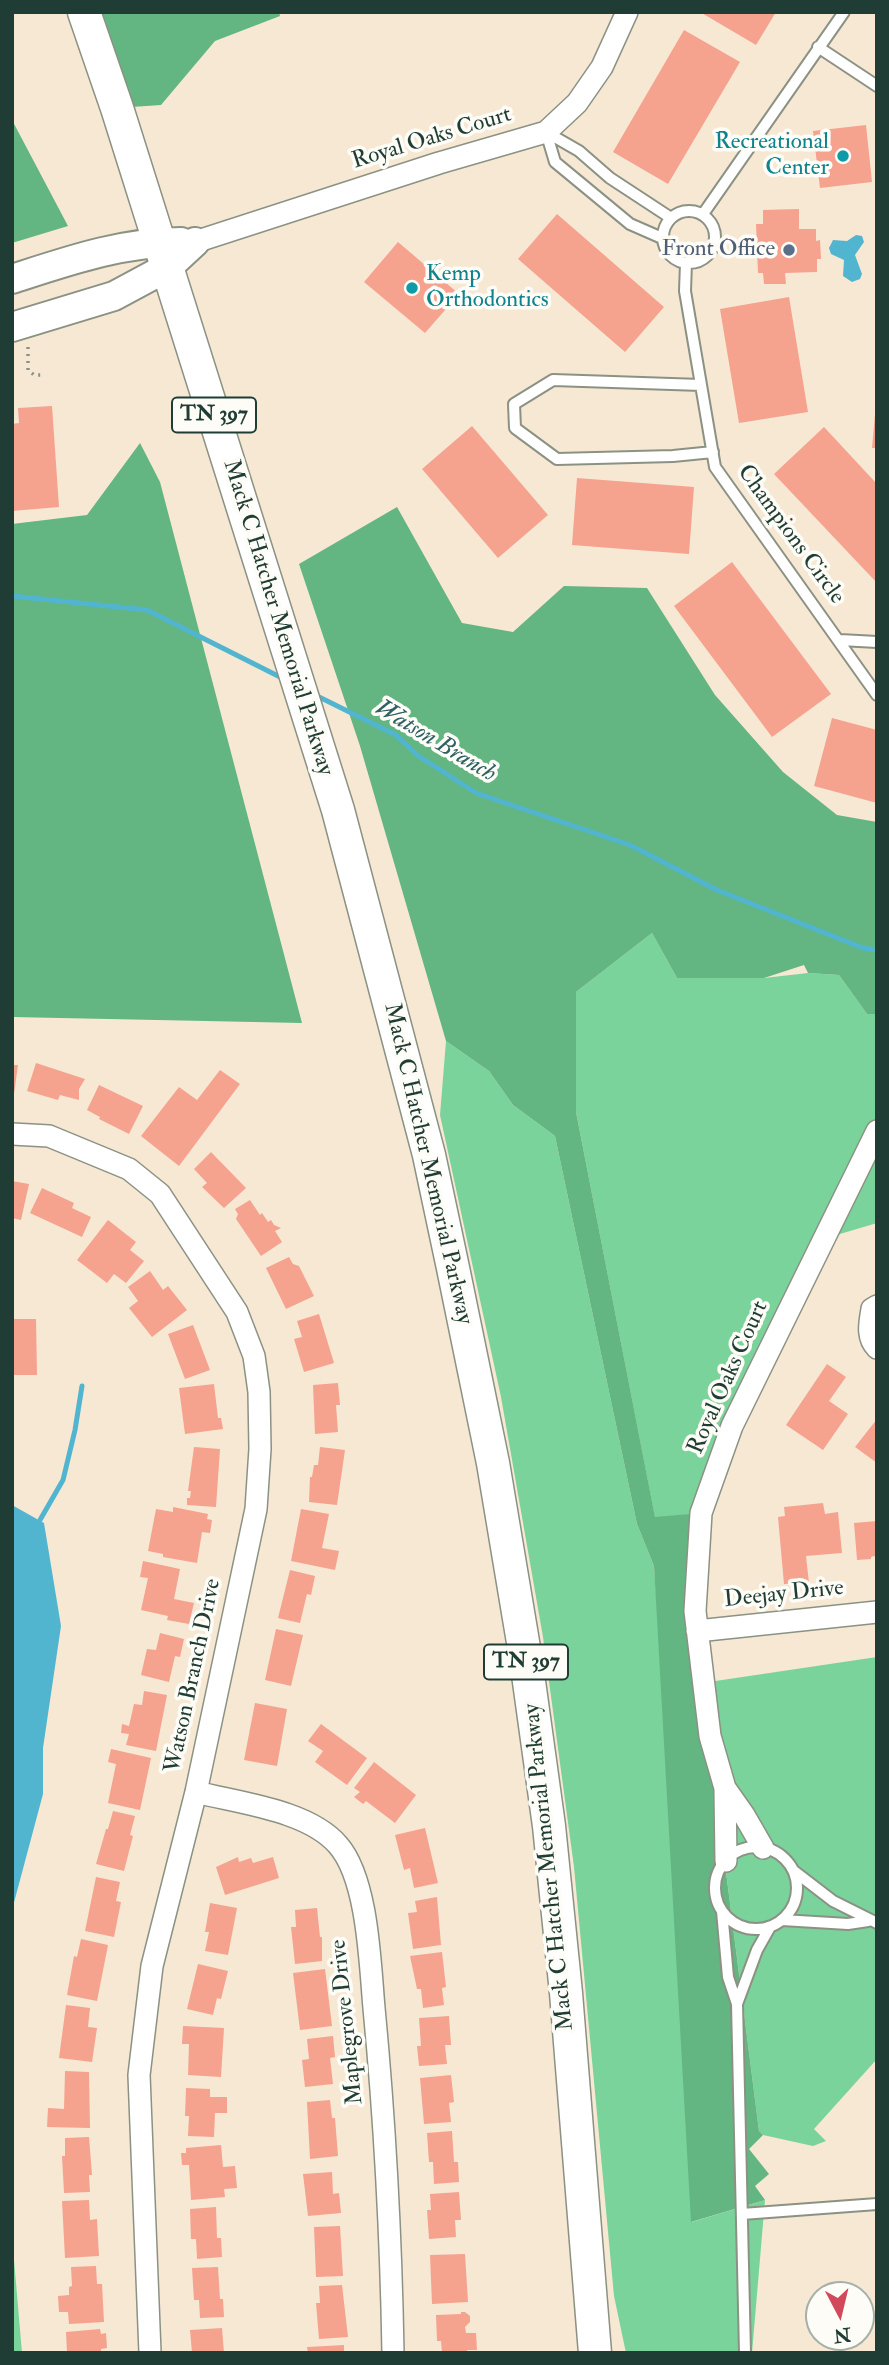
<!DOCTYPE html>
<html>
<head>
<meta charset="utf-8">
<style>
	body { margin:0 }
	#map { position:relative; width:889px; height:2365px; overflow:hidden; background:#f7e8d4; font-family:"IM FELL Double Pica",serif }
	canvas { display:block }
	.frame { position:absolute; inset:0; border:14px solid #1f3d34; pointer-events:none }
	.north { position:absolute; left:805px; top:2281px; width:70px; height:70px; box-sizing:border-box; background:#fdfcf7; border:2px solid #a4b0a9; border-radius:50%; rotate:173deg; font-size:19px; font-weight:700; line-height:28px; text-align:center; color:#1f3d34 }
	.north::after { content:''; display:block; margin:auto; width:24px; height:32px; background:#d1495b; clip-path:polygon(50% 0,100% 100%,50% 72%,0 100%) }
</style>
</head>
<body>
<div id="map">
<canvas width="889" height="2365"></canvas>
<div class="frame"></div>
<div class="north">N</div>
</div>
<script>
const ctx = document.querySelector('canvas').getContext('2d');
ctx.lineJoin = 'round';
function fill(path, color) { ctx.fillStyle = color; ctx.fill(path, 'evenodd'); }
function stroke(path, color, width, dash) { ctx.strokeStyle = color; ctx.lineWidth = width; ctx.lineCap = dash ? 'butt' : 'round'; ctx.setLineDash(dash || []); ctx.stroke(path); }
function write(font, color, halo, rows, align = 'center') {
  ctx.font = font + ' "IM FELL Double Pica",serif'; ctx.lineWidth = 7; ctx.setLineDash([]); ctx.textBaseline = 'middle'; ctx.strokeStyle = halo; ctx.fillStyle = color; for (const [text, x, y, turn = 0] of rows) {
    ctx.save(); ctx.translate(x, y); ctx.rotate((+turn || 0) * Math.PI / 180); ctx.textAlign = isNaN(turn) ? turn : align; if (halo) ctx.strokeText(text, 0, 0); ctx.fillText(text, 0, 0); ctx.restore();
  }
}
fill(new Path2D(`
	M 652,933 L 677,978 L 764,978 L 808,973 L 839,975 L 867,1014 L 877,1014 L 877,1223 L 823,1239 L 701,1513 L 655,1518 L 576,1112 L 576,992 Z
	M 446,1041 L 489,1071 L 513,1105 L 555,1136 L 637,1524 L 654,1566 L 683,1981 L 692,2222 L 765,2200 L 752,2353 L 626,2353 L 614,2296 L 574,1867 L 543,1637 L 501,1397 L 440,1115 Z
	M 877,1657 L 877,2059 L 814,2129 L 826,2141 L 813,2146 L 763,2135 L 759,2131 L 702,1683 Z
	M 12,2236 L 22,2353 L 12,2353 Z`), '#7ad39a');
fill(new Path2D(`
	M 84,12 L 279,12 L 280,16 L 215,41 L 161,105 L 117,108 Z
	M 12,120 L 68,226 L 12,243 Z
	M 140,443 L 160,482 L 302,1023 L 12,1017 L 12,524 L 87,515 Z
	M 397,507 L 462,623 L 513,632 L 564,586 L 647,588 L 715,695 L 783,772 L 837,815 L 877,822 L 877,1014 L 867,1014 L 839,975 L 808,973 L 804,965 L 764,978 L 677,978 L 652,933 L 576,992 L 576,1112 L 655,1517 L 701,1513 L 693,1613 L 759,2131 L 763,2135 L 749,2149 L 769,2174 L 755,2186 L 765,2200 L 691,2222 L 654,1566 L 637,1524 L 555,1136 L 513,1105 L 489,1071 L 446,1041 L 360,746 L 299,564 Z`), '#63b582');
fill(new Path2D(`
	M 856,235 L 862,236 L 864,242 L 855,255 L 862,274 L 860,279 L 852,282 L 843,276 L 844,260 L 831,254 L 829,248 L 833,240 L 847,241 Z
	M 12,1505 L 44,1523 L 61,1626 L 43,1748 L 43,1794 L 12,1910 Z`), '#51b5d0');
stroke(new Path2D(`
	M 12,596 L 147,610 L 286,680
	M 313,694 L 396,735 L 417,755 L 476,793 L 630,845 L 717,890 L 863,948 L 877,950
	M 40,1520 L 63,1480 L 75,1430 L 82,1386`), '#51b5d0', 5);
fill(new Path2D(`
	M 700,12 L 776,12 L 756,45 Z
	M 684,30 L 740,62 L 668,184 L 613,152 Z
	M 866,125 L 872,182 L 820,188 L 813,131 Z
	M 799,209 L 799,229 L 816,229 L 816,241 L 820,240 L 821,259 L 817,259 L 817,272 L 785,273 L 786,284 L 764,284 L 763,273 L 758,273 L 756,224 L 763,224 L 763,210 Z
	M 557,214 L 664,307 L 625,352 L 518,259 Z
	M 398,242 L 459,294 L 425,333 L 364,282 Z
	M 789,297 L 808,412 L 739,423 L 720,309 Z
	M 52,406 L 59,507 L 12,511 L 12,424 L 19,423 L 18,408 Z
	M 875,414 L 877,414 L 877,448 L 872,448 Z
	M 472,426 L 548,515 L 498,558 L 422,469 Z
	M 824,427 L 877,484 L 877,583 L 774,474 Z
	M 577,478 L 694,487 L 689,554 L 572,545 Z
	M 732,562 L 831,694 L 772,737 L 674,606 Z
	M 832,718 L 877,730 L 877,803 L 814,786 Z
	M 36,1063 L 85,1079 L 79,1089 L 79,1100 L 60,1095 L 58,1100 L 27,1091 Z
	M 12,1065 L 18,1065 L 14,1094 L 12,1094 Z
	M 220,1070 L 240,1084 L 179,1166 L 141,1136 L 179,1087 L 197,1100 Z
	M 99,1085 L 143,1106 L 129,1134 L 99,1119 L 100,1117 L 87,1110 Z
	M 211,1152 L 246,1188 L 224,1208 L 202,1187 L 207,1183 L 194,1169 Z
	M 12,1181 L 29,1184 L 21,1220 L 12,1218 Z
	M 42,1188 L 74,1203 L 72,1208 L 91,1217 L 82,1237 L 30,1213 Z
	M 250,1200 L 260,1215 L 262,1213 L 268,1222 L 271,1220 L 274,1225 L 281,1228 L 275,1231 L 282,1242 L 261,1256 L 236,1219 L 238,1214 L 235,1209 Z
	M 108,1220 L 136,1242 L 130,1250 L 144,1261 L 126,1283 L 114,1274 L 107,1283 L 77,1260 Z
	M 289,1257 L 293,1264 L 299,1266 L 314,1296 L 286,1309 L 266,1268 Z
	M 150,1271 L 163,1290 L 168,1286 L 187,1310 L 152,1337 L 129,1308 L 138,1301 L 128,1287 Z
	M 319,1314 L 334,1363 L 304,1372 L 294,1339 L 302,1337 L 297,1321 Z
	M 12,1319 L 36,1319 L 37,1375 L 13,1375 Z
	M 193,1325 L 210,1370 L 185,1379 L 168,1334 Z
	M 827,1364 L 846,1377 L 829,1401 L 848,1414 L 823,1450 L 786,1425 Z
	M 338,1383 L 340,1405 L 336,1405 L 338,1432 L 315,1434 L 313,1385 Z
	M 214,1384 L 218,1418 L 221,1418 L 223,1429 L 185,1434 L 179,1388 Z
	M 877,1419 L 877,1463 L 855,1447 Z
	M 194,1447 L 220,1449 L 216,1507 L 187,1505 L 187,1498 L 190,1498 L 191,1491 L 188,1491 Z
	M 320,1447 L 345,1450 L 337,1505 L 309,1502 L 310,1477 L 312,1477 L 314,1465 L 318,1465 Z
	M 823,1503 L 825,1514 L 838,1512 L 842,1553 L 806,1556 L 809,1583 L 784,1584 L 778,1517 L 785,1516 L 784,1507 Z
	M 173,1507 L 208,1514 L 207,1519 L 212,1520 L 210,1533 L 202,1532 L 197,1563 L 163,1557 L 163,1554 L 148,1551 L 156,1509 L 173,1512 Z
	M 301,1509 L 329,1514 L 322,1548 L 339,1551 L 335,1570 L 291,1561 Z
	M 877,1521 L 877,1558 L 874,1556 L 871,1557 L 871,1559 L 857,1560 L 854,1523 Z
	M 143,1561 L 180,1569 L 174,1599 L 194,1603 L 189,1624 L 167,1620 L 168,1616 L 141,1610 L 148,1578 L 140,1577 Z
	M 290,1570 L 315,1576 L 311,1595 L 307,1594 L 300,1623 L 278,1618 Z
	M 276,1629 L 303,1635 L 291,1686 L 265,1680 Z
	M 160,1633 L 184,1639 L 180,1657 L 175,1656 L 169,1682 L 141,1675 L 147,1649 L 156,1650 Z
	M 144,1691 L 167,1695 L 156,1751 L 126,1745 L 129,1734 L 121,1733 L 122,1724 L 129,1726 L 134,1704 L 142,1705 Z
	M 255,1703 L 287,1709 L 277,1766 L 244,1760 Z
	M 321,1724 L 367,1758 L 347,1785 L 315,1762 L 323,1751 L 308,1741 Z
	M 111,1749 L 151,1758 L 140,1810 L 108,1803 L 116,1764 L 108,1762 Z
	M 374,1762 L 416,1795 L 395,1823 L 366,1801 L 363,1804 L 354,1797 L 360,1792 L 354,1788 Z
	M 113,1811 L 135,1816 L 130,1835 L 133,1836 L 124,1871 L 96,1864 L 106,1829 L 108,1829 Z
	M 425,1828 L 438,1883 L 414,1888 L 410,1868 L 404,1870 L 395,1835 Z
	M 238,1857 L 239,1862 L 251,1858 L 253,1863 L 273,1857 L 279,1878 L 225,1895 L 216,1867 Z
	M 96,1877 L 120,1882 L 116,1901 L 121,1902 L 114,1937 L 85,1931 Z
	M 437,1897 L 441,1945 L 413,1949 L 408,1913 L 417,1912 L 415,1901 Z
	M 210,1903 L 237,1908 L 228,1955 L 205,1951 L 209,1932 L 205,1932 Z
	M 317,1908 L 320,1937 L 322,1937 L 322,1961 L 295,1964 L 291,1927 L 296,1927 L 295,1910 Z
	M 81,1939 L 108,1945 L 97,2001 L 67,1995 L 74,1956 L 77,1957 Z
	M 442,1952 L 446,1987 L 442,1988 L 444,2005 L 423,2008 L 421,1989 L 417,1989 L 410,1956 Z
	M 198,1964 L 228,1971 L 221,1999 L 217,1998 L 213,2015 L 187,2009 Z
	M 325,1969 L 332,2026 L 300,2030 L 293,1973 Z
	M 66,2005 L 90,2008 L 88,2027 L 97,2028 L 92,2062 L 59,2058 Z
	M 449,2016 L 451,2045 L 445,2045 L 447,2064 L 419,2066 L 417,2046 L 421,2046 L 419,2018 Z
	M 183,2026 L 224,2028 L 221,2077 L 188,2075 L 189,2044 L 182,2044 Z
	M 333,2036 L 335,2057 L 330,2058 L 333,2084 L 305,2087 L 302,2060 L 309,2059 L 307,2039 Z
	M 65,2071 L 89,2072 L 90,2128 L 47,2127 L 48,2108 L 64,2109 Z
	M 451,2075 L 454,2102 L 449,2103 L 451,2122 L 424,2124 L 420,2078 Z
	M 186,2088 L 210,2089 L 210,2097 L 227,2097 L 227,2113 L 215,2113 L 214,2137 L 188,2136 L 189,2116 L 185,2116 Z
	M 330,2100 L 332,2118 L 335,2118 L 338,2156 L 310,2159 L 307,2102 Z
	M 452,2131 L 454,2162 L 458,2162 L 459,2182 L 434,2184 L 433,2162 L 429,2162 L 427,2133 Z
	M 89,2137 L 92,2175 L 89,2175 L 90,2192 L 64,2193 L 62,2156 L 65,2156 L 65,2138 Z
	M 221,2145 L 223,2167 L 235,2166 L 237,2188 L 224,2189 L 225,2197 L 191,2200 L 189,2165 L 182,2165 L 181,2153 L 186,2153 L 186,2148 Z
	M 332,2172 L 333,2194 L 339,2193 L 341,2213 L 308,2216 L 303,2174 Z
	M 459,2192 L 461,2220 L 455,2220 L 456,2237 L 429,2239 L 427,2210 L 431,2210 L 430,2194 Z
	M 89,2200 L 90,2220 L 97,2219 L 99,2256 L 65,2258 L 62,2201 Z
	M 216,2207 L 217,2238 L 221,2238 L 222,2257 L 197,2259 L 196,2239 L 191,2239 L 190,2209 Z
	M 340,2226 L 343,2276 L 316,2277 L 314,2227 Z
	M 465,2254 L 468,2302 L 432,2304 L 430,2255 Z
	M 96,2266 L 97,2284 L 102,2284 L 104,2322 L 69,2324 L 68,2312 L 59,2312 L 58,2296 L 69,2295 L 69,2287 L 72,2286 L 71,2267 Z
	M 218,2267 L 220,2299 L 223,2299 L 224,2317 L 200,2318 L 199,2300 L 194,2300 L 192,2268 Z
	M 342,2285 L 348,2337 L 319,2339 L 316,2303 L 320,2303 L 319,2286 Z
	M 461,2312 L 465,2312 L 470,2316 L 470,2322 L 465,2327 L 466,2333 L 476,2333 L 477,2350 L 467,2350 L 467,2353 L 442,2353 L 441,2341 L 437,2341 L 436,2315 L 461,2314 Z
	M 222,2328 L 224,2353 L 192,2353 L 190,2330 Z
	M 100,2329 L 101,2334 L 106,2333 L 107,2348 L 101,2349 L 101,2353 L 67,2353 L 66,2332 Z
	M 344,2345 L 344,2353 L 308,2353 L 307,2347 Z`), '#f5a28f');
const lane = new Path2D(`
	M 818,47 L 877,86
	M 546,132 L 555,162 L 630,224 L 662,238
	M 546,132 L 579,151 L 610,178 L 671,218
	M663 237a26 26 0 1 1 52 0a26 26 0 1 1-52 0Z
	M 703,214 L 844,12
	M 686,263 L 685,291 L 715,467 L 877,695
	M 701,385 L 553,380 L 514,404 L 515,428 L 557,459 L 673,456 L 713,452
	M 840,640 L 877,642
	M715 1888a41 41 0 1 1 82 0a41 41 0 1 1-82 0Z
	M 794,1871 L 833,1901 L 877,1923
	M 722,1911 L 728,1977 L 737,2004 L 745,2353
	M 782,1920 L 848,1924 L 868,1921
	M 737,2004 L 757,1950 L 770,1927
	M 742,2214 L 877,2204`);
const street = new Path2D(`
	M 195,242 L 439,163 L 546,132 L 577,103 L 602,67 L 627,12
	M 12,1134 L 49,1136 L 129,1169 L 160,1194 L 237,1312 L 254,1356 L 259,1392 L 260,1449 L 256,1509 L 196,1792 L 152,1966 L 139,2075 L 150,2353
	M 877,1306 L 872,1309 C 870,1322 866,1337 877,1348
	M 697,1631 L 877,1612
	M 725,1788 L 744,1815 L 763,1848
	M 196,1792 C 238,1803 308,1810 338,1845 C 368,1879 370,1964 374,2008 C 385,2123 391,2238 393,2353
	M 726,1861 L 725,1788 L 710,1736 L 695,1611 L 701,1513 L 732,1426 L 877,1131`);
const secondary = new Path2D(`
	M 12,279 C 68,261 122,242 181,242
	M 12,327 L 114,296 L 168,267 L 195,242`);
const primary = new Path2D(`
	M 84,12 L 117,108 L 338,810 L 429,1155 L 453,1268 L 493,1463 L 526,1660 L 549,1826 L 566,1993 L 595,2353`);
stroke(lane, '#8b9284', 14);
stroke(street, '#8b9284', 24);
stroke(secondary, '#8b9284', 32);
stroke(primary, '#8b9284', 35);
stroke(new Path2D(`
	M 28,347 L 28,370 L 34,375 L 44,375`), '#8b9284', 3.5, [2, 5]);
stroke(lane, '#fff', 10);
stroke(street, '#fff', 21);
stroke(secondary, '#fff', 28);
stroke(primary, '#fff', 32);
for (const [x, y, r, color] of [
	[843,156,7,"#0f9aa8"],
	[789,250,7,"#5c6f8a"],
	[412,288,7,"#0f9aa8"]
]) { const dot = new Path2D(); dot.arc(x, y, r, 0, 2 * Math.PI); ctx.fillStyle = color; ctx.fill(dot); stroke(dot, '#fdfcf7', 2.5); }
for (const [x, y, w] of [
	[214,415,84],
	[526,1662,84]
]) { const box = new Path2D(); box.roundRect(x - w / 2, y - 17.5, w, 35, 5); ctx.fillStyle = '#fdfcf7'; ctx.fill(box); stroke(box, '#1f3d34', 2); }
write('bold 21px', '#1f3d34', null, [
	["TN 397",214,415],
	["TN 397",526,1662]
]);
write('23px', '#1f3d34', '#fdfcf7', [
	["Royal Oaks Court",432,139,-17],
	["Champions Circle",790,535,54],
	["Mack C Hatcher Memorial Parkway",277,618,73],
	["Mack C Hatcher Memorial Parkway",427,1164,77],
	["Royal Oaks Court",729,1378,-66],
	["Deejay Drive",784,1595,-6],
	["Watson Branch Drive",194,1676,-78],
	["Mack C Hatcher Memorial Parkway",550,1867,-96],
	["Maplegrove Drive",348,2022,-96]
]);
write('23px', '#0d838f', '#fdfcf7', [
	["Recreational",829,143],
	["Center",829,169],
	["Kemp",426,275,"left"],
	["Orthodontics",426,301,"left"]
], 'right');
write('23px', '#4e5e75', '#fdfcf7', [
	["Front Office",775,250]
], 'right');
write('italic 24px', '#2e6163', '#fdfcf7', [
	["Watson Branch",435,742,31]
]);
</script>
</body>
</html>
